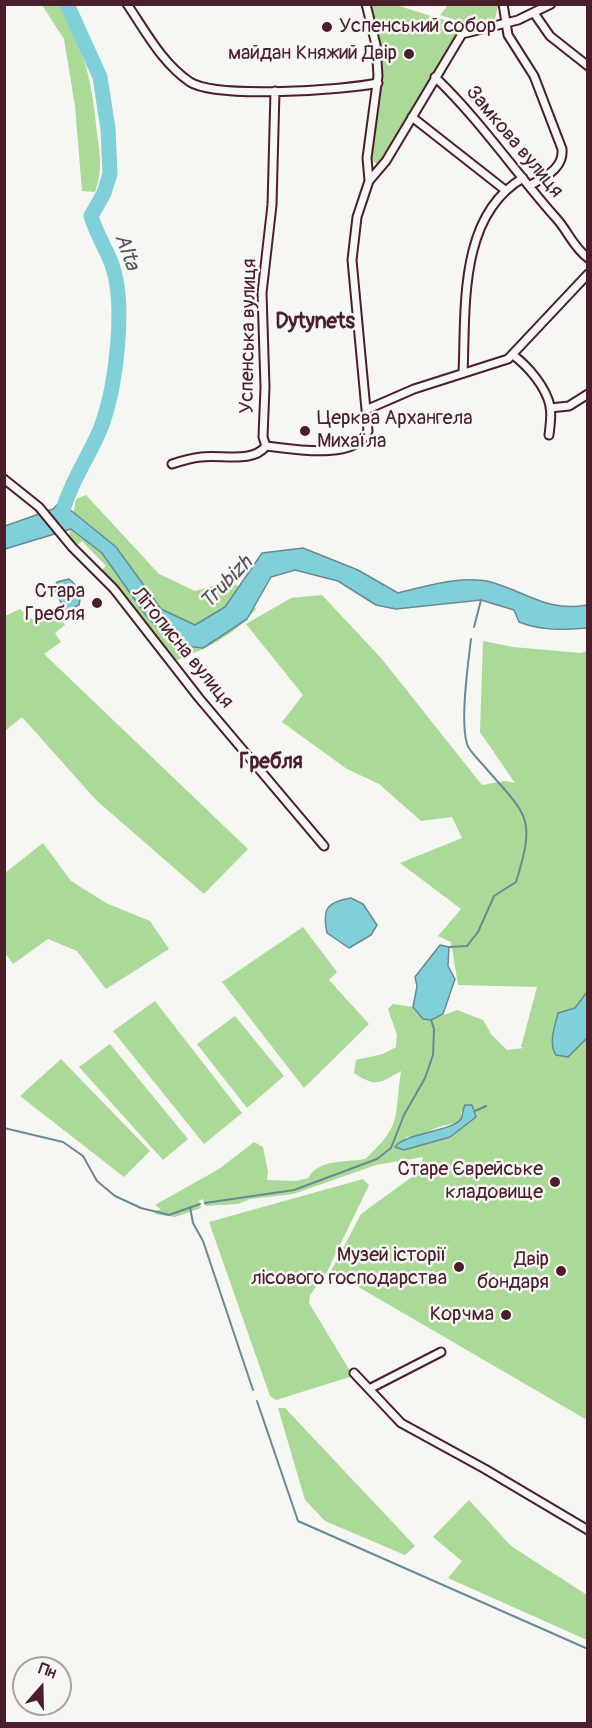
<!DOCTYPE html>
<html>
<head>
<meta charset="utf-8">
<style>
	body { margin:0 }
	#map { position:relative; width:592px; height:1728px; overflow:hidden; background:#f6f6f2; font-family:Pangolin,sans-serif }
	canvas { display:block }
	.frame { position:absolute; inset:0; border:6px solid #4a1f2b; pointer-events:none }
	.north { position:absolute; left:12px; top:1656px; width:60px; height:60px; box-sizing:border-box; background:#f6f6f2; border:2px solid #b1a0a2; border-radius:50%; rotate:20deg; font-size:16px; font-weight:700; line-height:24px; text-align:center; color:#4a1f2b }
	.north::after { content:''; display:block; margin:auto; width:21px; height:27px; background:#4a1f2b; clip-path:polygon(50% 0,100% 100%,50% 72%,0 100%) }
</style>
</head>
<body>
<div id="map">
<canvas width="592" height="1728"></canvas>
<div class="frame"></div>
<div class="north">Пн</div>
</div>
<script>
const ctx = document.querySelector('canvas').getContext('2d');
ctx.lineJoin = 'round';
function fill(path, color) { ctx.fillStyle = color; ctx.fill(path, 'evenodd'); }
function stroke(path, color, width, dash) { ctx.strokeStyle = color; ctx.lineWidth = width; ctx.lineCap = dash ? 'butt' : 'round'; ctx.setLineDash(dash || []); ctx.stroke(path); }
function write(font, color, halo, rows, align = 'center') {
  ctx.font = font + ' Pangolin,sans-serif'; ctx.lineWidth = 5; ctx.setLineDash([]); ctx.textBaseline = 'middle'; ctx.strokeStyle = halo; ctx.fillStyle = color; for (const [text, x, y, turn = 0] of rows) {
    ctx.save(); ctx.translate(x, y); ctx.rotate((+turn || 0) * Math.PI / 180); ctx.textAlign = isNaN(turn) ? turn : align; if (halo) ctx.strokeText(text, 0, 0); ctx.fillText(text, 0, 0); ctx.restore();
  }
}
fill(new Path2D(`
	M 449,4 L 498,5 L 495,19 L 469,24 L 440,15 Z
	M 42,5 L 59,5 C 85,50 92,81 97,133 C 100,156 103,170 95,192 L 82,191 L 75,106 L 64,39 Z
	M 370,5 L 396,5 L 463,26 L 385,158 L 377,164 L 371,160 L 370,154 L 383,66 Z
	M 86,495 L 159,574 L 195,591 L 223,583 L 237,585 L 256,609 C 234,636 205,649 173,662 L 101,571 L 106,566 L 82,541 L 77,545 L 69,538 L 76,499 Z
	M 322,595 L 381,658 L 482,785 L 505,781 L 515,783 L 480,732 L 483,641 L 513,647 L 580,653 L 587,651 L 587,1420 L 331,1271 L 361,1214 L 420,1171 L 423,1157 L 376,1165 L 293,1194 L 250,1199 L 238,1204 L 205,1206 L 203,1199 L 199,1201 L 201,1208 L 175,1217 L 155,1214 L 157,1210 L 161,1210 L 155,1205 L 219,1169 L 254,1142 L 263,1147 L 268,1172 L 267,1180 L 296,1181 L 308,1178 C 320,1158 345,1163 365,1159 C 403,1125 394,1117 401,1071 C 380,1083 376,1088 354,1073 L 356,1060 L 383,1054 L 396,1047 L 397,1035 L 388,1009 L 393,1004 L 413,1007 L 418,1014 L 431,1020 L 457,1010 L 483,1020 L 491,1034 L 507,1050 L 524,1048 L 521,1047 L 537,987 L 458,985 L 451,942 L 438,936 L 461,909 L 400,863 L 462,838 L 452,817 L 421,821 L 379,784 L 347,769 L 282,722 L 303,695 L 246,624 L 291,598 ZM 461,1111 L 476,1117 L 450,1137 L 404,1150 L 406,1137 C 419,1138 423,1133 434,1129 C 444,1124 451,1126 461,1119 Z
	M 20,609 L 37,623 L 58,614 L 65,625 L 55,633 L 61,642 L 44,654 L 248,849 L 204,894 L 96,800 L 22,717 L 5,731 L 5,616 Z
	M 43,843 L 71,881 L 106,903 L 150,921 L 169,949 L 106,989 L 77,951 L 48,939 L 13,964 L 5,953 L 5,873 Z
	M 303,927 L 337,972 L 329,980 L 369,1024 L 304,1088 L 222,982 Z
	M 155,1001 L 242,1113 L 204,1144 L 113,1031 Z
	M 235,1016 L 284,1076 L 247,1108 L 197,1044 Z
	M 110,1044 L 188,1139 L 163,1160 L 79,1067 Z
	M 61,1059 L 150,1151 L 124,1177 L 20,1096 Z
	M 363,1179 L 369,1185 L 327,1272 L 310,1295 L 309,1303 L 353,1376 L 276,1400 L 270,1396 L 209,1222 Z
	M 278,1408 L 285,1408 L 415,1546 L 405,1555 L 325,1521 L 305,1500 Z
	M 469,1500 L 511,1546 L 587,1595 L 587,1640 L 448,1578 L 462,1561 L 433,1537 Z`), '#aad998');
const water = new Path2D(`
	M 64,498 L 67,500 L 68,508 L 116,547 L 161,609 L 195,625 L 225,607 L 262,553 L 303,548 L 358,570 L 398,593 C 426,586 466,574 494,583 C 530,594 548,612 587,605 L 587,628 C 564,630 542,631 519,622 L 514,610 L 481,600 L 396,609 L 376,605 L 338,581 L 295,570 L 271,577 L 247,619 L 203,648 L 176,645 L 147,617 L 102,553 L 71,529 L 5,549 L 5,526 L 53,509 Z
	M 69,579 C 78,586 82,594 79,605 L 68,610 L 63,607 L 54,588 L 57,582 Z
	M 351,898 L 363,904 L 377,925 L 371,935 L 349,948 L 327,933 C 322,908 327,902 351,898 Z
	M 440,945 L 449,947 L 448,966 L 455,979 L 443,1014 L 431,1020 L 423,1019 L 413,1007 L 417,986 L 415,977 Z
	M 587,992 L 587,1038 L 568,1057 L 556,1055 C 548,1044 555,1026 558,1013 L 575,1008 Z
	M 465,1105 L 472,1105 L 476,1117 L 450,1137 L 404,1150 L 395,1147 C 402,1134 453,1131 461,1119 C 463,1116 462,1110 465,1105 Z`);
fill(water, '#7fd0d9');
stroke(water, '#6a8993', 1.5);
stroke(new Path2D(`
	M 474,627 L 481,600
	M 449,947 L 467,946 L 478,932 L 494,896 L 516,882 C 537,815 526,815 484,766 C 479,760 469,751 467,744 C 460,720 468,665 471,639
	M 475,1111 L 486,1106
	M 4,1128 L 63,1142 L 83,1156 L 97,1181 L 115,1196 L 141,1208 L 169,1215 L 200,1204
	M 205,1203 L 294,1190 L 377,1159 L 391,1148 L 404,1115 L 425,1078 L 433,1055 L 434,1029 L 431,1020
	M 190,1207 L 193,1223 L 203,1241 L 253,1390
	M 257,1401 L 298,1521 L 588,1649`), '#6a8993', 2);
stroke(new Path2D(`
	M 61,517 C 69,485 87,460 100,430 C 116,389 127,303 111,262 C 105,247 96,233 91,216 L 104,193 L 110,174 L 108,129 L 100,77 L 67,4`), '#7fd0d9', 15);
const minor = new Path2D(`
	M 127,4 C 146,32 162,63 190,82 C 217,99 345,90 378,83
	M 503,4 L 508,35 L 534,76 L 562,149 C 564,169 544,177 529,186
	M 534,13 L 550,36 L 588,66
	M 435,77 C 480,120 515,172 556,218 C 568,231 573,247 588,258
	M 412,117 L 505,190
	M 369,181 L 386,161 L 462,34 L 518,20 L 551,4
	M 513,355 C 528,366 546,387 550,406 C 552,415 550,426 549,435
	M 463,373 C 466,308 458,216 523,178
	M 550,408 L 569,406 L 588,394
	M 368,409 L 414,389 L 508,359 L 588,274
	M 266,446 C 293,449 355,461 368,431 L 352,260 L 357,217 L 369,181 L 367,158 L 378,76 L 376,45 L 366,4
	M 172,464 C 181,461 191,458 201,457 C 221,454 252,464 266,446 L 263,437 L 265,387 L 262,293 L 272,205 L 275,91
	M 4,479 L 39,507 L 72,547 L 114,589 L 199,698 L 324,846
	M 354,1373 L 401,1423 L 485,1469 L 588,1530
	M 369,1389 L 441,1352`);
stroke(minor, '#4a1f2b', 11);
stroke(minor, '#f6f6f2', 7);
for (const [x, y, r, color] of [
	[327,27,6,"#4a1f2b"],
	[409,54,6,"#4a1f2b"],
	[305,431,6,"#4a1f2b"],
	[97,603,6,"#4a1f2b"],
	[555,1182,6,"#4a1f2b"],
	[459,1267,6,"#4a1f2b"],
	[561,1271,6,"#4a1f2b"],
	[506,1315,6,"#4a1f2b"]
]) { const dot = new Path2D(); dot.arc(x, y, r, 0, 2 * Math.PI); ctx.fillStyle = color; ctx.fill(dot); stroke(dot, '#f6f6f2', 2); }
write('20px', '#4a1f2b', '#f6f6f2', [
	["Успенський собор",339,27,"left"],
	["майдан Княжий Двір",397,54],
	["Церква Архангела",317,419,"left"],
	["Михаїла",317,442,"left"],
	["Стара",85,592],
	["Гребля",85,615],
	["Старе Єврейське",543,1170],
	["кладовище",543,1193],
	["Музей історії",447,1256],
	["лісового господарства",447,1279],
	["Двір",549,1260],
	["бондаря",549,1283],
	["Корчма",494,1315]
], 'right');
write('20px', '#4a1f2b', '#f6f6f2', [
	["Замкова вулиця",514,142,50],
	["Успенська вулиця",249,336,-89],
	["Літописна вулиця",182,648,51]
]);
write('italic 21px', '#5a545f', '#f6f6f2', [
	["Alta",126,252,70],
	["Trubizh",227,583,-46]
]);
write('bold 21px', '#4a1f2b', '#f6f6f2', [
	["Dytynets",315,323],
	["Гребля",271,763]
]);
</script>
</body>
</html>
